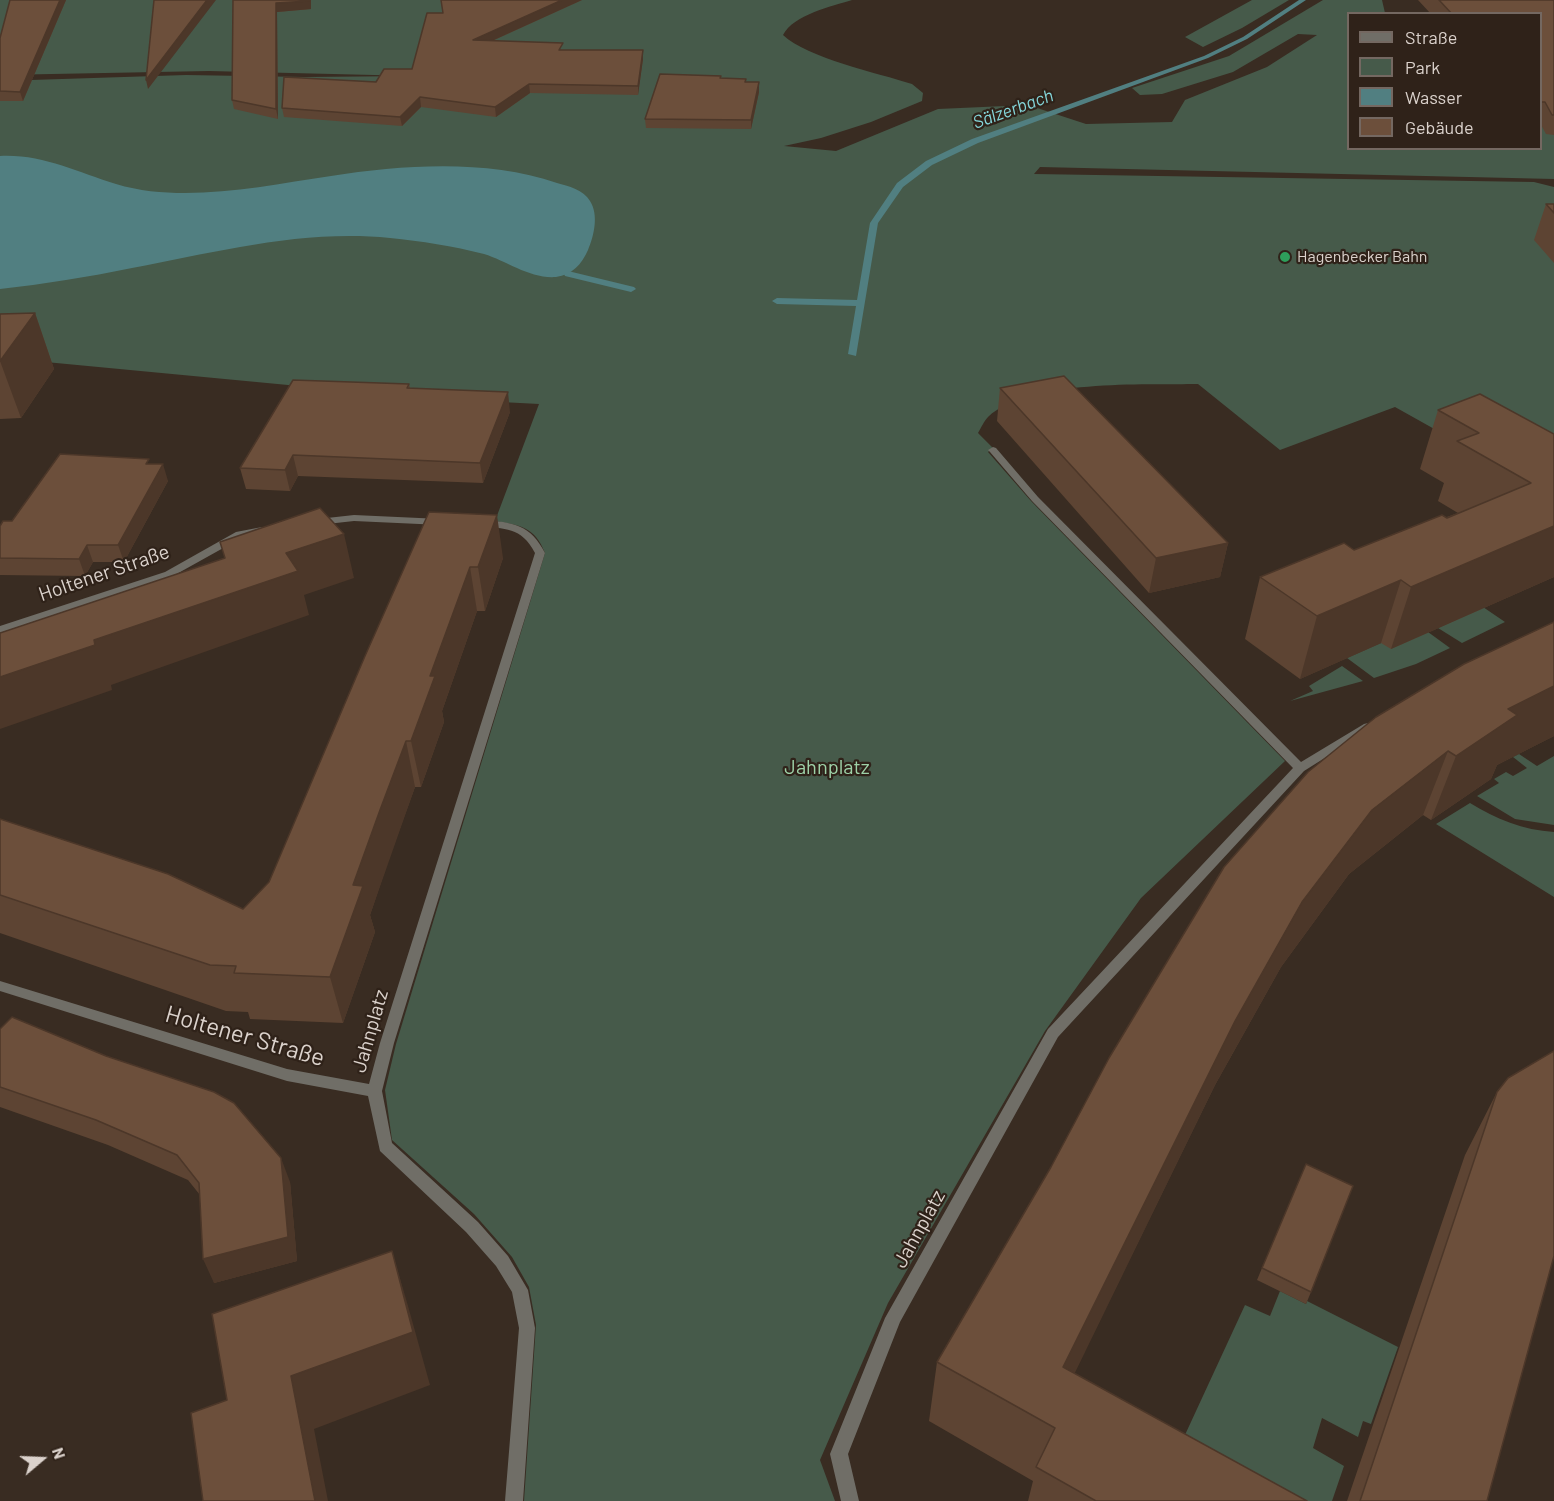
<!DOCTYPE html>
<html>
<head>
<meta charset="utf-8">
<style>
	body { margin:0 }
	#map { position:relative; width:1554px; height:1501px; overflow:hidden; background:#392c22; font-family:Barlow,sans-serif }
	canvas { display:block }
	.legend { position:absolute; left:1347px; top:12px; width:195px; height:138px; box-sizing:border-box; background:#2f2219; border:2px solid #746861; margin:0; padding:8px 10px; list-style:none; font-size:18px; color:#dbd2cc }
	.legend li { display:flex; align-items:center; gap:12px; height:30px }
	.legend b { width:30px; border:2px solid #746861 }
	.north { position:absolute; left:12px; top:1429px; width:60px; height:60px; -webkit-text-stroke:4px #2f2219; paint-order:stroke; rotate:71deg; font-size:16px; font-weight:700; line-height:24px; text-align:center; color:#dbd2cc }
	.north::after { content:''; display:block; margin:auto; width:21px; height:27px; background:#dbd2cc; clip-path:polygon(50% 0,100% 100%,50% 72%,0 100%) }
</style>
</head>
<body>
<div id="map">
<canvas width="1554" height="1501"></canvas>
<ul class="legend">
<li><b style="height:8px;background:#706e67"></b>Straße</li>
<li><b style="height:16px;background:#465a4a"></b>Park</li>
<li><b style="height:16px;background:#517f81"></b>Wasser</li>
<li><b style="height:16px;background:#6c4f3b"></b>Gebäude</li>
</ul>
<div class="north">N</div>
</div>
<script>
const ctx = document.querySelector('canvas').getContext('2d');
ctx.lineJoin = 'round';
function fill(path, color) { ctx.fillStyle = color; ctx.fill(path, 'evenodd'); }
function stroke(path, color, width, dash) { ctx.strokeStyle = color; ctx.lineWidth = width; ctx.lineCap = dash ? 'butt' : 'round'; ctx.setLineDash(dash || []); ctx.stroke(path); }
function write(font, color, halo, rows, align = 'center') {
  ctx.font = font + ' Barlow,sans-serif'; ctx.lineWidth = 4.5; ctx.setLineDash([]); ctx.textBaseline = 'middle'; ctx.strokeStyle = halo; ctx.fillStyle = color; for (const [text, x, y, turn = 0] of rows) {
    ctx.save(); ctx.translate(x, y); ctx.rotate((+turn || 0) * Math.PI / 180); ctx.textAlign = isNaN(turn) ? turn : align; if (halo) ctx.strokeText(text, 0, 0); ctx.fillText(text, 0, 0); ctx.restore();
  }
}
fill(new Path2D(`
	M 0,0 L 852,0 C 832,6 793,15 783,35 C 807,58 878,73 912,84 L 923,93 L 922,101 L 871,122 L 821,138 L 784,146 L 836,151 L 938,109 L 1028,105 L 1086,124 L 1172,122 L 1185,100 L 1267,67 L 1317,35 L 1298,34 L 1233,72 L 1162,94 L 1140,95 L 1132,88 L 1229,56 L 1323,0 L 1382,0 L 1385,13 L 1348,14 L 1348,148 L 1540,148 L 1541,100 L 1554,109 L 1554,179 L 1040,167 L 1034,174 L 1534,182 L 1554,187 L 1554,496 L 1395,407 L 1280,450 L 1198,384 C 1146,385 1027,379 988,417 C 984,421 981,428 978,433 L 993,448 L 988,452 L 1031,501 L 1285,761 L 1141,898 L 1045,1031 L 888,1303 L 820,1460 L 835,1501 L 524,1501 L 536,1325 L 529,1287 L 512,1257 L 474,1214 L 392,1140 L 385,1090 L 396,1044 L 545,553 C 535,527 520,525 495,521 L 539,404 L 425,398 L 14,359 L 0,360 L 0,81 L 186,75 L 305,77 L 415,76 L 209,71 L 0,75 Z
	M 1252,0 L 1289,0 L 1242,28 L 1203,47 L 1185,37 Z
	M 1483,607 L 1505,622 L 1462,643 L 1438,628 Z
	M 1428,632 L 1450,648 L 1416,664 L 1374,678 L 1347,658 L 1381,643 Z
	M 1342,666 L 1363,681 L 1290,701 L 1313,691 L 1309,686 Z
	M 1519,754 L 1537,766 L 1554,756 L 1554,825 L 1515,819 L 1477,796 L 1499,783 L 1494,779 L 1506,772 L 1513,776 L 1527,768 L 1513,757 Z
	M 1470,803 C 1496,819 1523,830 1554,832 L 1554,897 L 1436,824 Z
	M 1280,1291 L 1306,1304 L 1307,1301 L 1398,1347 L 1371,1424 L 1363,1421 L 1358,1437 L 1322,1418 L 1313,1448 L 1344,1466 L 1332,1501 L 1238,1501 L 1160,1489 L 1245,1305 L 1270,1316 Z`), '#465a4a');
fill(new Path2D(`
	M 0,156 C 43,154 76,172 116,184 C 139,191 162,193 185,193 C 234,193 283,183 331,176 C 403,165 487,159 557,183 C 568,186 584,190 590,201 C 599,215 594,236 588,250 C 582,264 572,275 556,277 C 530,279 507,261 484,254 C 453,246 421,241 390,238 C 303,229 217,252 132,268 C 88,277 44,284 0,289 Z`), '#517f81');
fill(new Path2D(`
	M 1299,0 L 1306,0 L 1247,39 L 1208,58 L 978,143 L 932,165 L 903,187 L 878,223 L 856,356 L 848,354 L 856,306 L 777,304 L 772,301 L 777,298 L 857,300 L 870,223 L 897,183 L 926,161 L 972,139 L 1204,56 L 1243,37 Z
	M 568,271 L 634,287 L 636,289 L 631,292 L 565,276 L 564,274 Z`), '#517f81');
fill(new Path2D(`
	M 993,447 L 996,448 L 1038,497 L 1301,762 L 1364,724 L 1368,723 L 1374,727 L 1304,771 L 1058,1037 L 900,1322 L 848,1454 L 859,1501 L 841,1501 L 830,1454 L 885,1318 L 1048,1029 L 1293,768 L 1032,501 L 990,452 L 988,450 Z
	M 354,515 L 441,519 L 446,522 L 441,525 L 354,521 L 318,525 L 313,522 L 318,519 Z
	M 483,520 C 513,522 531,525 545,553 L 394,1043 L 382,1091 L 392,1143 L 478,1222 L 508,1256 L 528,1290 L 535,1328 L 523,1501 L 505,1501 L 519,1328 L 512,1292 L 496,1266 L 466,1232 L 380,1151 L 368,1096 L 287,1081 L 0,991 L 0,981 L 287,1069 L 369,1084 L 380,1043 L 535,553 C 521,526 505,530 479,525 L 479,521 Z
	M 262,527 L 267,530 L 266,532 L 243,537 L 173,576 L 0,633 L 0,626 L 165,572 L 236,532 Z`), '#706e67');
fill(new Path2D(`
	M 10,0 L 66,0 L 23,101 L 0,101 L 0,38 Z
	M 233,0 L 311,0 L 311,9 L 277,12 L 278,119 L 234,109 L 232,100 Z
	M 441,0 L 582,0 L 492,41 L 563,50 L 643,50 L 643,59 L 638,95 L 530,93 L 496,117 L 421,107 L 402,126 L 284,117 L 282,108 L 376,82 L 412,69 L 443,13 Z
	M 1418,0 L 1554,0 L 1554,135 L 1546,134 L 1540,123 L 1540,14 L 1431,14 Z
	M 721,76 L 721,78 L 746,82 L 759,92 L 751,129 L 646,128 L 645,119 Z
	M 1546,204 L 1554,204 L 1554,263 L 1534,240 Z
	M 35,313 L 54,369 L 21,418 L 0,419 L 0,314 Z
	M 409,384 L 410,388 L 510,412 L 483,483 L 298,476 L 290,491 L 246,489 L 240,468 Z
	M 1000,388 L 1228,543 L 1220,577 L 1149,593 L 997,421 Z
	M 1438,410 L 1554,434 L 1554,577 L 1391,649 L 1381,643 L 1300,679 L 1245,639 L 1260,577 L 1354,550 L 1458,513 L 1438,501 L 1444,483 L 1420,469 Z
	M 151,464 L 168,481 L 124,562 L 93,562 L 85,576 L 0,575 L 0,526 Z
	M 429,512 L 503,558 L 485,611 L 477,611 L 442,711 L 444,722 L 421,787 L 415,787 L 390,856 L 370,915 L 375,932 L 343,1023 L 250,1019 L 248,1012 L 226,1011 L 0,933 L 0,819 L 243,909 L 269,882 Z
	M 1554,622 L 1554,736 L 1497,765 L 1491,779 L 1431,820 L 1423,815 L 1349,874 L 1281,967 L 1215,1085 L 1074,1373 L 1307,1501 L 1028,1501 L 1033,1481 L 929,1421 L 937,1362 Z
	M 0,1029 L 290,1182 L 297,1261 L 214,1283 L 200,1195 L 188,1180 L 108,1145 L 0,1107 Z
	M 1497,1092 L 1487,1501 L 1347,1501 L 1465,1155 Z
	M 1262,1268 L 1311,1292 L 1306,1304 L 1257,1280 Z`), '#5d4433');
fill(new Path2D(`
	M 60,0 L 66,0 L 23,101 L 20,92 Z
	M 207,0 L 216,0 L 148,89 L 146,80 Z
	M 311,0 L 311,9 L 277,12 L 278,119 L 276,109 L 276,3 Z
	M 562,0 L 582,0 L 474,49 L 473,40 Z
	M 643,50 L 643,59 L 638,95 L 638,86 Z
	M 759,82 L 759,92 L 751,129 L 751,120 Z
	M 529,84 L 530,93 L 496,117 L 495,107 Z
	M 420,97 L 421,107 L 402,126 L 400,117 Z
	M 35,313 L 54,369 L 21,418 L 0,361 Z
	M 508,392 L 510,412 L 483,483 L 480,463 Z
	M 293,455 L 298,476 L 290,491 L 285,470 Z
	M 163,464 L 168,481 L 124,562 L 118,545 Z
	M 497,515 L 503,558 L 485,611 L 478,567 Z
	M 1554,526 L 1554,577 L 1391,649 L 1411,587 Z
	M 344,534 L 354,578 L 304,595 L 309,615 L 111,685 L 112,690 L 0,729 L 0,677 L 94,640 L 286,553 Z
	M 1228,543 L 1220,577 L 1149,593 L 1156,558 Z
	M 87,545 L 93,562 L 85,576 L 79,559 Z
	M 470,567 L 477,611 L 442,711 L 444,722 L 421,787 L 411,741 L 430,676 Z
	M 1401,580 L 1381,643 L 1300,679 L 1317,616 Z
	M 1554,686 L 1554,736 L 1497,765 L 1491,779 L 1431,820 L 1456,756 L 1508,709 Z
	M 406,741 L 415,787 L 370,915 L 375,932 L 343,1023 L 330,977 L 353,885 L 380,810 Z
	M 1448,751 L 1423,815 L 1349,874 L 1281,967 L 1215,1085 L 1049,1426 L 1063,1367 L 1235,1021 L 1302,902 L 1372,810 Z
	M 281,1158 L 290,1182 L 297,1261 L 214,1283 L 203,1259 Z
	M 392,1251 L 408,1306 L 430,1385 L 314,1429 L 328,1501 L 315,1501 L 291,1376 Z`), '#4c3729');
const building = new Path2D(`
	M 10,0 L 60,0 L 20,92 L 0,91 L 0,38 Z
	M 154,0 L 207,0 L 146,80 Z
	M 233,0 L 309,0 L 309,1 L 276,3 L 276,109 L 232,100 Z
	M 441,0 L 562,0 L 473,40 L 563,43 L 559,50 L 643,50 L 638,86 L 529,84 L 495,107 L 420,97 L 400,117 L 282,108 L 284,77 L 376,82 L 384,69 L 412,69 L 427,13 L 443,13 Z
	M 1439,0 L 1554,0 L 1554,115 L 1552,115 L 1545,102 L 1540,102 L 1540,14 L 1452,14 Z
	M 660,74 L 721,76 L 720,78 L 746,79 L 745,82 L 759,82 L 751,120 L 645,119 Z
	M 1546,204 L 1554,204 L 1554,213 Z
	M 35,313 L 0,361 L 0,314 Z
	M 1064,376 L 1228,543 L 1156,558 L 1000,388 Z
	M 293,380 L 409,384 L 407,388 L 508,392 L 480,463 L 293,455 L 285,470 L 240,468 Z
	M 1480,394 L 1554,434 L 1554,526 L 1411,587 L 1401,580 L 1317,616 L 1260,577 L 1344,543 L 1354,550 L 1442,515 L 1447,518 L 1531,483 L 1457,441 L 1479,433 L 1438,410 Z
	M 60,454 L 149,459 L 146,464 L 163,464 L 118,545 L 87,545 L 79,559 L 0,558 L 0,526 L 3,521 L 12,521 Z
	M 320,508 L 344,534 L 286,553 L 298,571 L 94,640 L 95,645 L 0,677 L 0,633 L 225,558 L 220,542 Z
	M 429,512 L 497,515 L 478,567 L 470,567 L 430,676 L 435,676 L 411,741 L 406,741 L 380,810 L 353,885 L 363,886 L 330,977 L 234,973 L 236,966 L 210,965 L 0,895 L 0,819 L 168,874 L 243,909 L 269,882 L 365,656 Z
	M 1554,622 L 1554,686 L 1508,709 L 1517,715 L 1456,756 L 1448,751 L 1372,810 L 1302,902 L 1235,1021 L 1063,1367 L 1307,1501 L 1096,1501 L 1036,1467 L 1055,1428 L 937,1362 L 1051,1167 L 1109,1058 L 1224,867 L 1308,772 L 1376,717 L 1464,664 Z
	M 12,1017 L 106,1056 L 214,1092 L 234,1103 L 281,1158 L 288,1237 L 203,1259 L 199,1183 L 177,1155 L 96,1120 L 0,1087 L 0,1029 Z
	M 1554,1051 L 1554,1256 L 1487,1501 L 1360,1501 L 1497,1092 L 1508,1078 Z
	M 1306,1164 L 1353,1186 L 1311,1292 L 1262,1268 Z
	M 392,1251 L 413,1332 L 291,1376 L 315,1501 L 203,1501 L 191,1413 L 227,1400 L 212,1314 Z`);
fill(building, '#6c4f3b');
stroke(building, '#4c3729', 1.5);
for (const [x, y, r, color] of [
	[1285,257,6,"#2e9e5b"]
]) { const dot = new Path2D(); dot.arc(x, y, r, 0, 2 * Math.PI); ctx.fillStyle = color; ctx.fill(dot); stroke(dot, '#2f2219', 2); }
write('16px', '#dbd2cc', '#2f2219', [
	["Hagenbecker Bahn",1297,257]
], 'left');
write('italic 18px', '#84d5d9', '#2f2219', [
	["Sälzerbach",1013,109,-20]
]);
write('20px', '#dbd2cc', '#2f2219', [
	["Holtener Straße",104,573,-19],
	["Jahnplatz",370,1031,-74],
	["Jahnplatz",919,1229,-61]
]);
write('20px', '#9ed2a8', '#2f2219', [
	["Jahnplatz",827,767]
]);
write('24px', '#dbd2cc', '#2f2219', [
	["Holtener Straße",245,1036,16]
]);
</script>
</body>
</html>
